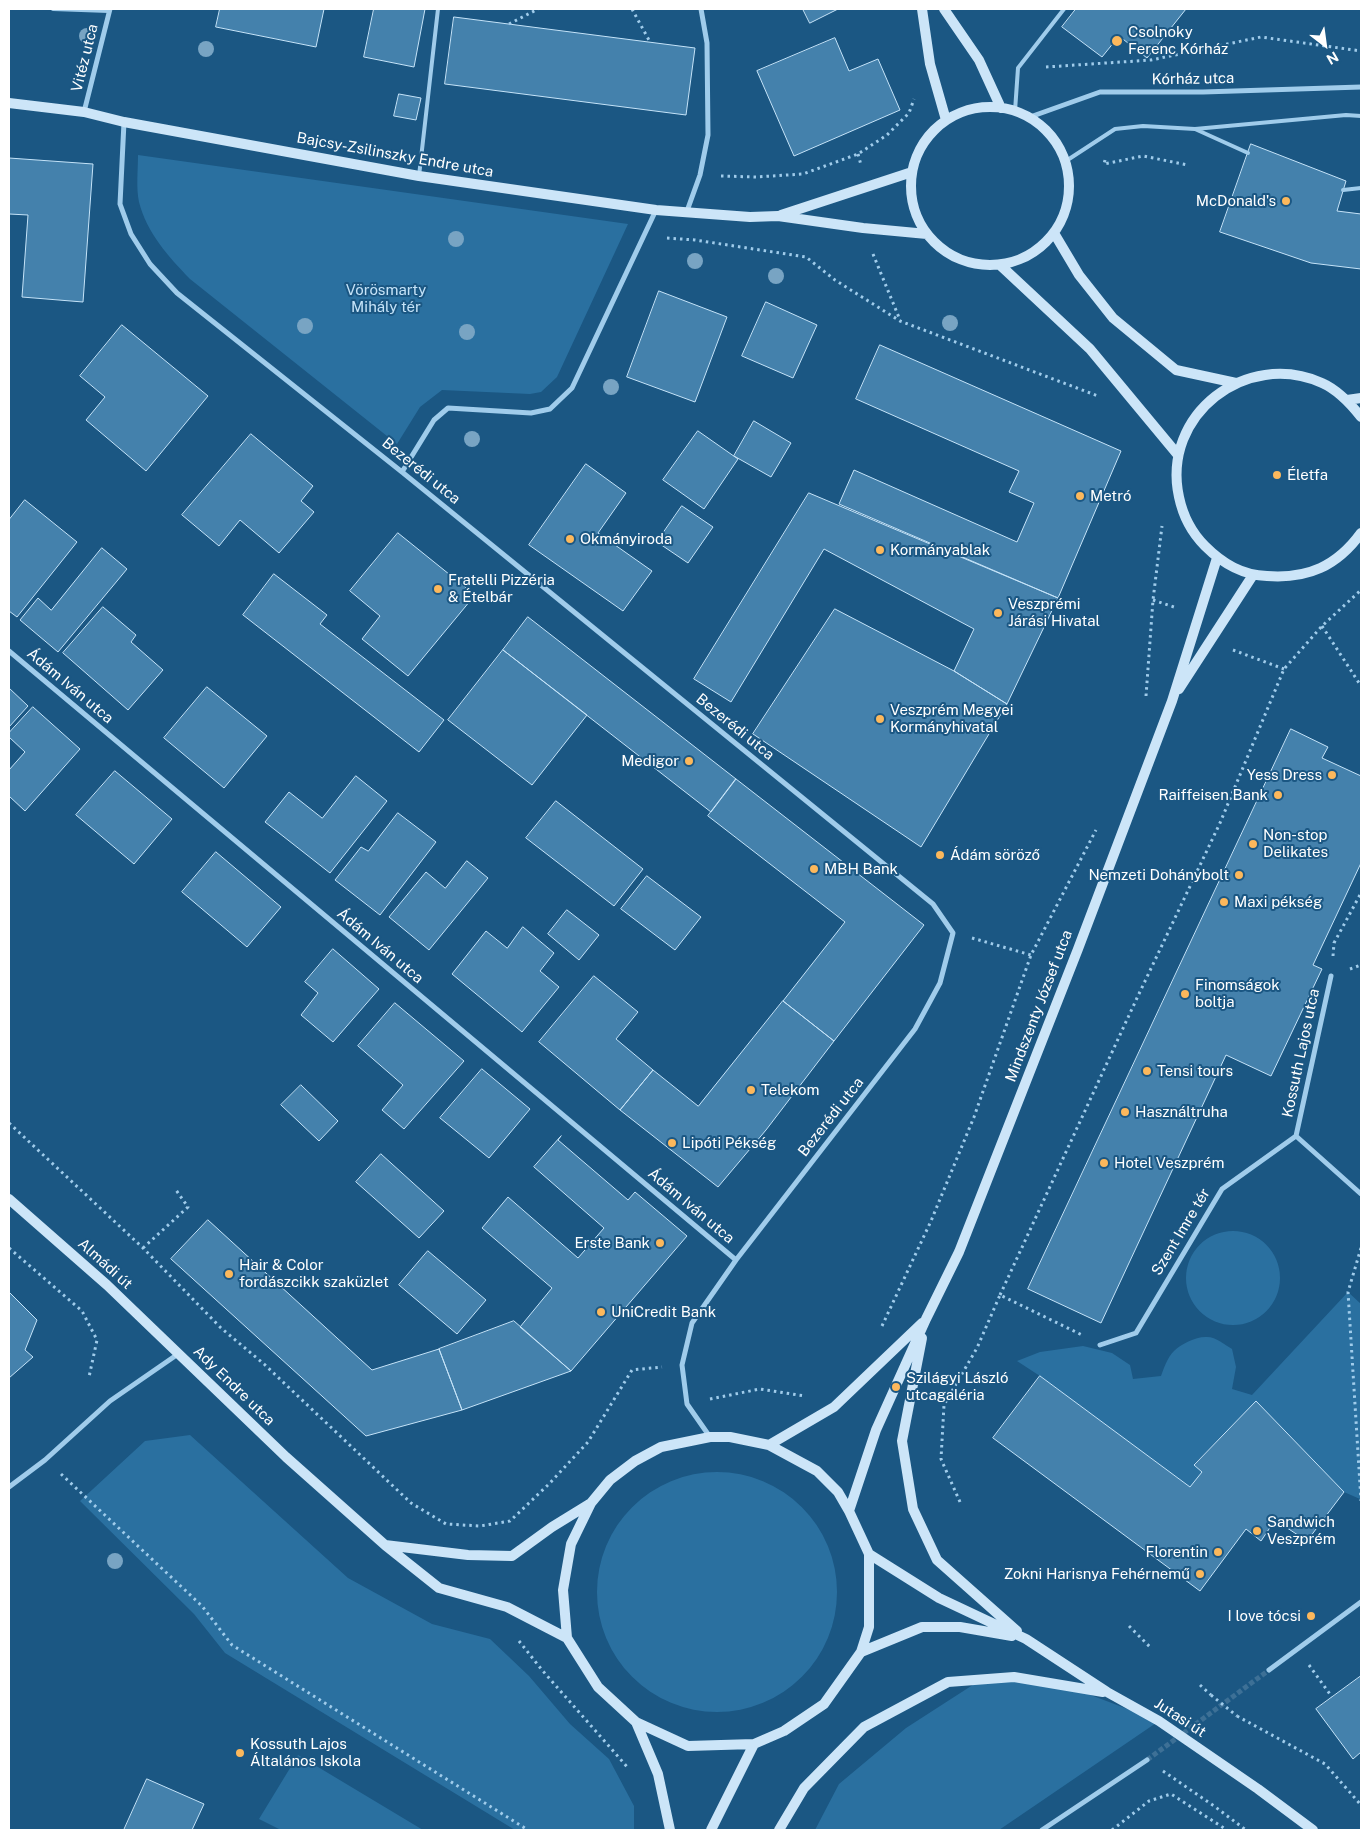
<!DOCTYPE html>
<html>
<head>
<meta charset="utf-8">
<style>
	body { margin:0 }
	#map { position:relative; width:1370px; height:1839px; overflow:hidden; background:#1b5783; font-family:"Public Sans",sans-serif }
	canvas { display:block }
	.frame { position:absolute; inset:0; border:10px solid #fff; pointer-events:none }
	.north { position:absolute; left:1300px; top:20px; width:50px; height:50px; -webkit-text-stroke:4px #1b5783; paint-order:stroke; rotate:150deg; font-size:14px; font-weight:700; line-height:20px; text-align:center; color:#fff }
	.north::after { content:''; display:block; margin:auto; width:18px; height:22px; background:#fff; clip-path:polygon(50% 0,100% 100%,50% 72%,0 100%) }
</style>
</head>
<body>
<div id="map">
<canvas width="1370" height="1839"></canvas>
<div class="frame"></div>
<div class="north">N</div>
</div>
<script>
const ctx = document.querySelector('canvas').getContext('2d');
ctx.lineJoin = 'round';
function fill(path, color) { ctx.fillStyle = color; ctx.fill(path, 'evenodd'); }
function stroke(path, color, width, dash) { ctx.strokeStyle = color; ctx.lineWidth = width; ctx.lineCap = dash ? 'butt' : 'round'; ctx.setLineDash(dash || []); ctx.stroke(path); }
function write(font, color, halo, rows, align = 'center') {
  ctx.font = font + ' "Public Sans",sans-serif'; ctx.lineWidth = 4; ctx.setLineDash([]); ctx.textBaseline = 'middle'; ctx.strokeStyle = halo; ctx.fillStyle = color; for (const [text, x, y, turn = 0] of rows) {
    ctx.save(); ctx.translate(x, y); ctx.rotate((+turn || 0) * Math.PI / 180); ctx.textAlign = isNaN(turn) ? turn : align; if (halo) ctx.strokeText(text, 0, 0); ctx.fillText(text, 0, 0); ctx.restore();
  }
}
fill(new Path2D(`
	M 138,155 L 628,224 L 557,377 L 541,392 L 530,394 L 442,390 L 420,407 L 397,444 L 190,279 C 168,256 147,233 139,202 C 136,188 138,170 138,155 Z
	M1186 1278a47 47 0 1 1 94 0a47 47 0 1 1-94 0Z
	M 1348,1292 L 1361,1304 L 1361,1499 L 1360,1499 L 1344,1492 L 1256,1401 L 1194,1464 L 1202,1472 L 1190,1487 L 1040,1376 L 1017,1361 L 1040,1352 L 1083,1346 L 1112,1353 L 1130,1365 L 1133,1379 L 1161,1376 C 1164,1368 1167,1358 1174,1351 C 1181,1344 1197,1336 1207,1337 C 1216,1337 1225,1345 1232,1349 L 1236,1367 L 1232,1389 L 1252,1395 Z
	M 190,1435 L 348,1578 L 432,1624 L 490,1639 L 529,1676 L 570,1724 L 609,1759 L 634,1806 L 634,1830 L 515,1830 L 225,1653 L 194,1614 L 80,1501 L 145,1441 Z
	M597 1592a120 120 0 1 1 240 0a120 120 0 1 1-240 0Z
	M 982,1679 L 1067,1686 L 1159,1721 L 999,1830 L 815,1830 L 839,1784 L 906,1728 Z
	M 298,1755 L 423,1830 L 281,1830 L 259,1819 Z`), '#2a70a0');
const building = new Path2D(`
	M 220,9 L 324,9 L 316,47 L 216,27 Z
	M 374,9 L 425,9 L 414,67 L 364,57 Z
	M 803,9 L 838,9 L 810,23 Z
	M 1076,9 L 1186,9 L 1147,58 L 1119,36 L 1102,57 L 1062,27 Z
	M 454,17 L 695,48 L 686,115 L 445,84 Z
	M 835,38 L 849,71 L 878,59 L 900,110 L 794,156 L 757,71 Z
	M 399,94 L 421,98 L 416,120 L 394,116 Z
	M 1251,144 L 1346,181 L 1337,211 L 1361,214 L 1361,269 L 1311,263 L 1220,232 Z
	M 9,158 L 93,164 L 83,302 L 22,297 L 28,215 L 9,214 Z
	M 659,291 L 727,317 L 695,402 L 627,377 Z
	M 766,302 L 817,325 L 793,378 L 742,356 Z
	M 122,325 L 208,396 L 146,471 L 86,420 L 105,397 L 80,376 Z
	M 880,345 L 1121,451 L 1058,598 L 839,504 L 854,470 L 1017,542 L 1034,503 L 1009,492 L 1019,471 L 856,399 Z
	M 754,421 L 791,443 L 771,477 L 734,456 Z
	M 698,431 L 738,459 L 704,509 L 663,480 Z
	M 251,434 L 313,486 L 301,501 L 314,512 L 279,553 L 240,520 L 219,546 L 182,515 Z
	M 586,464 L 626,493 L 598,533 L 652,571 L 623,611 L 529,545 Z
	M 809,493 L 1058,598 L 1007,704 L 954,671 L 974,629 L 824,549 L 731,702 L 694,679 Z
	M 25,500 L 77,542 L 17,617 L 9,611 L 9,520 Z
	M 682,506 L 713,527 L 688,563 L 657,542 Z
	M 398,533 L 475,595 L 408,676 L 362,639 L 380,616 L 350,591 Z
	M 102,548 L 127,569 L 58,652 L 20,620 L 38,598 L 51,610 Z
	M 274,574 L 327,615 L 320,624 L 444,720 L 419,752 L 243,615 Z
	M 103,607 L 136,635 L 131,642 L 163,670 L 128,710 L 63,653 Z
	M 835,609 L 954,671 L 1007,704 L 921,847 L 753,734 Z
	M 528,617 L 736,779 L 711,812 L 503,650 Z
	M 503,650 L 587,715 L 532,785 L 448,720 Z
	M 207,687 L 267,736 L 224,788 L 164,738 Z
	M 9,688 L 28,706 L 9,727 Z
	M 33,707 L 80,749 L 25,811 L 9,796 L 9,770 L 25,752 L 9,737 L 9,733 Z
	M 1291,729 L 1328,747 L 1322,758 L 1361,776 L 1361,863 L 1313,965 L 1322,969 L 1271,1076 L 1226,1055 L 1101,1323 L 1028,1289 Z
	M 115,771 L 172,819 L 134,864 L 76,815 Z
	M 356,776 L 387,801 L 330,873 L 265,822 L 289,792 L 322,818 Z
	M 736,779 L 924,925 L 834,1041 L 783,1001 L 845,922 L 708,816 Z
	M 556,801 L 643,869 L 614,906 L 526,838 Z
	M 398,813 L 436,842 L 380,915 L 335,880 L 361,847 L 368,851 Z
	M 216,852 L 281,907 L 247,947 L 182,892 Z
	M 467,861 L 488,878 L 429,950 L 389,917 L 426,872 L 445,888 Z
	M 647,876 L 701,917 L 675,950 L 621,909 Z
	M 567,910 L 599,935 L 579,960 L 548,934 Z
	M 523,927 L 554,953 L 540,971 L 559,987 L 522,1032 L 452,974 L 486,931 L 507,948 Z
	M 333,949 L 379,989 L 333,1042 L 301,1015 L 318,993 L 305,982 Z
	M 594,976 L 638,1012 L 616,1039 L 653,1070 L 620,1110 L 539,1042 Z
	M 783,1001 L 834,1041 L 766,1130 L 718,1187 L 620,1110 L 653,1070 L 698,1106 Z
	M 395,1003 L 464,1061 L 404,1129 L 382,1110 L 403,1085 L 358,1046 Z
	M 482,1069 L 530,1109 L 489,1158 L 440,1118 Z
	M 301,1085 L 338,1121 L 319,1141 L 281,1105 Z
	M 561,1136 L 558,1140 L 628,1200 L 635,1192 L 687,1236 L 571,1371 L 520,1327 L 552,1288 L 482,1228 L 508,1197 L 578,1258 L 604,1228 L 534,1167 Z
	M 381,1154 L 444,1211 L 419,1238 L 356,1182 Z
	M 208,1220 L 372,1370 L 439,1349 L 462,1410 L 366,1436 L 171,1259 Z
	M 428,1251 L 486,1300 L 457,1334 L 399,1285 Z
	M 9,1292 L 37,1320 L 25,1350 L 33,1357 L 9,1378 Z
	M 514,1321 L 571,1371 L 462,1410 L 439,1349 Z
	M 1040,1376 L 1190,1487 L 1202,1472 L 1194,1465 L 1256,1401 L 1344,1492 L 1307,1541 L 1275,1520 L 1261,1541 L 1246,1529 L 1200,1591 L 993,1438 Z
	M 1361,1676 L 1361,1752 L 1353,1759 L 1316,1709 Z
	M 147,1779 L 204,1804 L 192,1830 L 124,1830 Z`);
fill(building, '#4481ac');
stroke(building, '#c5e3f8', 1);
stroke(new Path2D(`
	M 1147,1760 L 1269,1670`), '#3d7096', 5, [5, 2.5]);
stroke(new Path2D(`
	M 632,9 L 650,42
	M 509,24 L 538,9
	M 1046,67 L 1151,60 L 1261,37 L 1361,51
	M 858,154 L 861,165
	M 1105,160 L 1104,164 L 1143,156 L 1188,165
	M 721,176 L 756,177 L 803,174 L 858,154 L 887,135 L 909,113 L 914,99
	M 667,238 L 695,240 L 806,257 L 835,280 L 900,321 L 1098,396
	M 873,254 L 900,320
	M 1153,600 L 1177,608
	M 1322,626 L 1361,686
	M 1233,650 L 1284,669
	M 1146,696 L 1153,600 L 1162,526
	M 972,938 L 1031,955
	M 1333,956 L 1334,943 L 1361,893
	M 1350,969 L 1361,965
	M 9,1123 L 143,1248 L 221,1328 L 264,1364 L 411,1503 L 446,1524 L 480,1526 L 510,1521 L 549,1484 L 588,1442 L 632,1370 L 662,1367
	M 9,1248 L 82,1311 L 97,1340 L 89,1377
	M 143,1248 L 188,1207 L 176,1190
	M 1361,1248 L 1348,1292 L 1361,1501
	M 1000,1295 L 1137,998 L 1220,823 L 1284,669 L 1322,626 L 1361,590
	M 882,1326 L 931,1221 L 974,1117 L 1031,955 L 1096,830
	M 710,1399 L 760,1389 L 805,1396
	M 61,1474 L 202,1606 L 232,1645 L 528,1830
	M 960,1502 L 941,1459 L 944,1405 L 977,1348 L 1000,1295 L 1082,1335
	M 1129,1626 L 1151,1648
	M 519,1641 L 542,1670 L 629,1769
	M 1309,1665 L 1332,1697
	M 1200,1685 L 1211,1695
	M 1237,1716 L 1325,1764 L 1361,1805
	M 1163,1771 L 1214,1806 L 1246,1830
	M 1112,1830 L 1149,1801 L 1171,1794 L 1227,1830`), '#a0cceb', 3, [2.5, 4]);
stroke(new Path2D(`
	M 53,9 L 109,11
	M 1015,111 L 1018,68 L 1064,9
	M 1248,153 L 1195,129 L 1346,115 L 1361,116
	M 1066,161 L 1115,129 L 1143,126 L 1195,129
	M 419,176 L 438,9
	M 1343,190 L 1361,188`), '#a0cceb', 4);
stroke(new Path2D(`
	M 84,112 L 110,9
	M 1030,117 L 1100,92 L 1203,92 L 1361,87
	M 124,122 L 120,204 L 131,234 L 150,264 L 177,293 L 402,472 L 933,904 L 953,933 L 940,983 L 915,1029 L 736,1260 L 692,1323 L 682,1365 L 687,1404 L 710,1437
	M 687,211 L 700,175 L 708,135 L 707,43 L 701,9
	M 402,472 L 434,420 L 448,408 L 531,413 L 550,409 L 572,388 L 656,210
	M 9,651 L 736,1260
	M 1296,1136 L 1331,976
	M 1100,1345 L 1136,1333 L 1222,1189 L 1296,1136 L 1361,1194
	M 9,1487 L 45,1460 L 110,1401 L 178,1354
	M 1269,1670 L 1361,1602
	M 1042,1830 L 1147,1760`), '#a0cceb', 5);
stroke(new Path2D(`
	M 922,9 L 930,64 L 946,120
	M 944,9 L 979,60 L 1001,108
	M 9,103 L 84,112 L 124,122 L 419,176 L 656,210 L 750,217 L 778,216 L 863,228 L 927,234
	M911 186a79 79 0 1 1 158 0a79 79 0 1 1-158 0Z
	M 781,215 L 912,172
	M 1054,233 L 1079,275 L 1113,318 L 1176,370 L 1236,383
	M 1000,265 L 1090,349 L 1178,455
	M 1347,400 L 1361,398
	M 1361,417 C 1350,403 1338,390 1322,383 C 1246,349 1161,415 1179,497 C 1183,516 1191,532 1205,546 C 1223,564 1242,575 1267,576 C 1308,579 1337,566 1361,533
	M 1179,689 L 1253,575
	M 9,1199 L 107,1285 L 286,1457 L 385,1545 L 439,1588 L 507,1607 L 567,1638
	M 922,1338 L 902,1441 L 913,1509 L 937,1560 L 1017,1631
	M 769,1445 L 834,1407 L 922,1323
	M 849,1511 L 876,1430 L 926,1319 L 959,1252 L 1078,949 L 1172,701 L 1217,558
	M 385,1545 L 468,1555 L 512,1556 L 552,1527 L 591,1503 L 610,1480 L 635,1461 L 661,1447 L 710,1437 L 730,1437 L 769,1445 L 817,1471 L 838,1492 L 849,1511 L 869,1554 L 869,1627 L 861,1652 L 824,1704 L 784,1731 L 754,1744 L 688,1746 L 636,1722 L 598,1687 L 567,1638 L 563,1590 L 571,1544 L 591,1503
	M 869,1554 L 939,1598 L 1026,1639 L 1107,1692 L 1159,1721 L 1258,1789 L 1313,1830
	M 861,1652 L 922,1627 L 960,1627 L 1012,1636
	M 636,1722 L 658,1774 L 670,1830
	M 711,1830 L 754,1744
	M 779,1830 L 804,1788 L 864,1727 L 948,1682 L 1014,1677 L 1103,1692`), '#cce5f8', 10);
stroke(new Path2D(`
	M 1211,1695 L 1237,1716`), '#a0cceb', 3, [2.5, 4]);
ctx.fillStyle = '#78a4c3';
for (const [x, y] of [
	[87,36],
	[206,49],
	[456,239],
	[695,261],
	[776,276],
	[950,323],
	[305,326],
	[467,332],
	[611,387],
	[472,439],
	[115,1561]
]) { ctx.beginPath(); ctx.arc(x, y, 8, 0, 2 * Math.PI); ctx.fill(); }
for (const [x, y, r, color] of [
	[1117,41,6,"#fcb85c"],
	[1286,201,5,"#fcb85c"],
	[1277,475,5,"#fcb85c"],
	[1080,496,5,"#fcb85c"],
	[570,539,5,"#fcb85c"],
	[880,550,5,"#fcb85c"],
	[438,589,5,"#fcb85c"],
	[998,613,5,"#fcb85c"],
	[880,719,5,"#fcb85c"],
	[689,761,5,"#fcb85c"],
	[1332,775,5,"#fcb85c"],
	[1278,795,5,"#fcb85c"],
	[1253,844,5,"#fcb85c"],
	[940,855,5,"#fcb85c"],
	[814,869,5,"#fcb85c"],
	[1239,875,5,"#fcb85c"],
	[1224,902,5,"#fcb85c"],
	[1185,994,5,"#fcb85c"],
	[1147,1071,5,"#fcb85c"],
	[751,1090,5,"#fcb85c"],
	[1125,1112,5,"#fcb85c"],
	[672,1143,5,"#fcb85c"],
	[1104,1163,5,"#fcb85c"],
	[660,1243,5,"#fcb85c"],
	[229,1274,5,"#fcb85c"],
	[601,1312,5,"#fcb85c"],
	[896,1387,5,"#fcb85c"],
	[1257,1531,5,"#fcb85c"],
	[1218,1552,5,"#fcb85c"],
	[1200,1574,5,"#fcb85c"],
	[1311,1616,5,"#fcb85c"],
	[240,1753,5,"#fcb85c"]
]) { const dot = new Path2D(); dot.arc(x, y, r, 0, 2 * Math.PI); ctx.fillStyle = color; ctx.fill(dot); stroke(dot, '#1b5783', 2); }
write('15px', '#fff', '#1b5783', [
	["Csolnoky",1128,32],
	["Ferenc Kórház",1128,49],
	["McDonald's",1276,201,"right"],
	["Életfa",1287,475],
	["Metró",1090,496],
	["Okmányiroda",580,539],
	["Kormányablak",890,550],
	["Fratelli Pizzéria",448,580],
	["& Ételbár",448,597],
	["Veszprémi",1008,604],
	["Járási Hivatal",1008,621],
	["Veszprém Megyei",890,710],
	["Kormányhivatal",890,727],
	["Medigor",679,761,"right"],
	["Yess Dress",1322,775,"right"],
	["Raiffeisen Bank",1268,795,"right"],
	["Non-stop",1263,835],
	["Delikates",1263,852],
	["Ádám söröző",950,855],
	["MBH Bank",824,869],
	["Nemzeti Dohánybolt",1229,875,"right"],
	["Maxi pékség",1234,902],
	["Finomságok",1195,985],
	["boltja",1195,1002],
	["Tensi tours",1157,1071],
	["Telekom",761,1090],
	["Használtruha",1135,1112],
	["Lipóti Pékség",682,1143],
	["Hotel Veszprém",1114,1163],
	["Erste Bank",650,1243,"right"],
	["Hair & Color",239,1265],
	["fordászcikk szaküzlet",239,1282],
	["UniCredit Bank",611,1312],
	["Szilágyi László",906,1378],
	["utcagaléria",906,1395],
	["Sandwich",1267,1522],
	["Veszprém",1267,1539],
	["Florentin",1208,1552,"right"],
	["Zokni Harisnya Fehérnemű",1190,1574,"right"],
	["I love tócsi",1301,1616,"right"],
	["Kossuth Lajos",250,1744],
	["Általános Iskola",250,1761]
], 'left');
write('15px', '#fff', '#1b5783', [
	["Vitéz utca",85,58,-76],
	["Kórház utca",1193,79,-1],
	["Bajcsy-Zsilinszky Endre utca",395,155,10],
	["Bezerédi utca",421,471,39],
	["Ádám Iván utca",70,686,40],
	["Bezerédi utca",735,727,39],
	["Ádám Iván utca",380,946,40],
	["Mindszenty József utca",1039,1006,-69],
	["Kossuth Lajos utca",1301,1053,-78],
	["Bezerédi utca",831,1117,-52],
	["Ádám Iván utca",691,1206,40],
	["Szent Imre tér",1181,1232,-59],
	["Almádi út",105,1264,42],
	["Ady Endre utca",234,1386,44],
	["Jutasi út",1180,1718,33]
]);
write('15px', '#c5e3f8', '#1b5783', [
	["Vörösmarty",386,290],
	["Mihály tér",386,307]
]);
</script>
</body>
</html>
